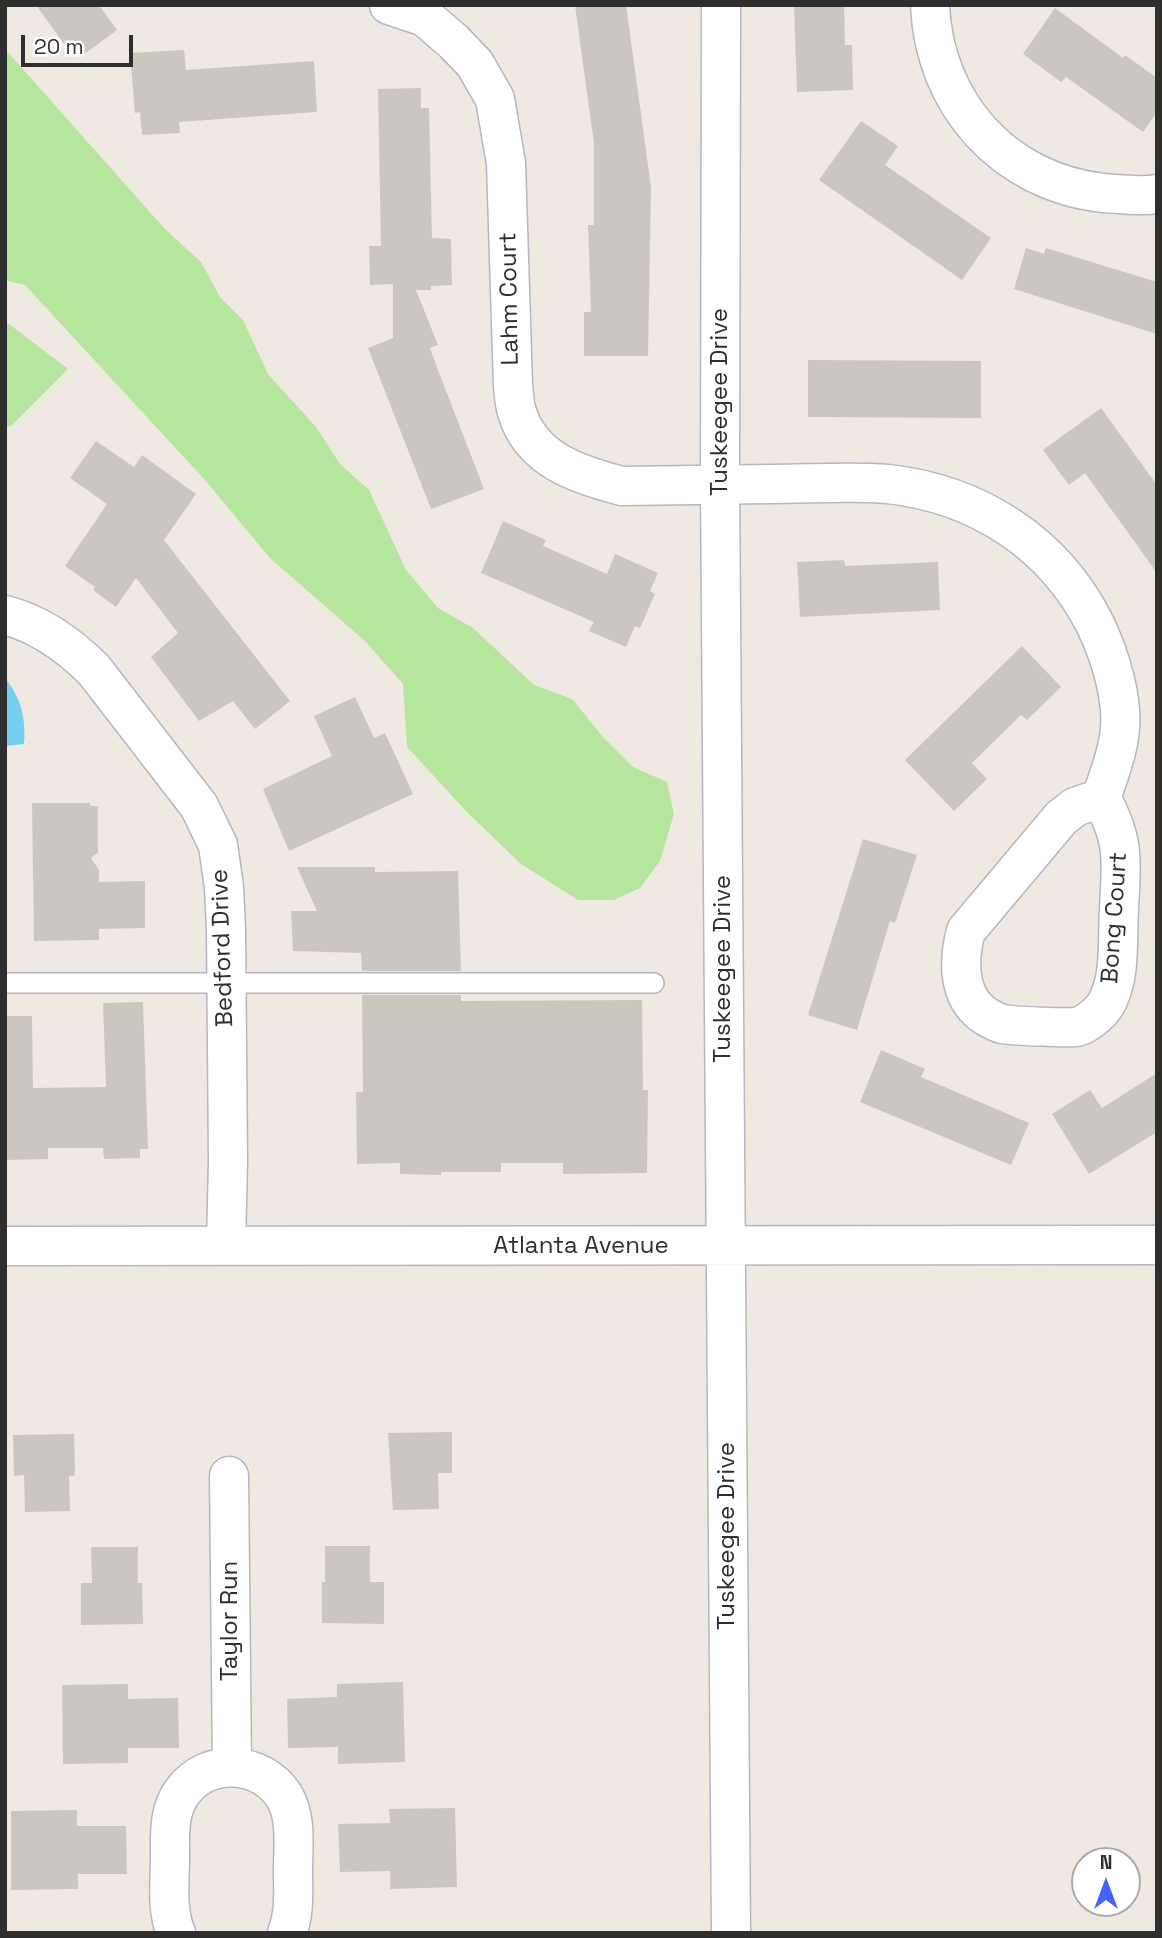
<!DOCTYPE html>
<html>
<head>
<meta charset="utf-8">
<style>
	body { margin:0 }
	#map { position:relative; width:1162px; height:1938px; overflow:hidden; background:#efe9e1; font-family:"Space Grotesk",sans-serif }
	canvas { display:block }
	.frame { position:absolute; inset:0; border:7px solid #2e2e2e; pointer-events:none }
	.north { position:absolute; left:1071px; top:1847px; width:70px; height:70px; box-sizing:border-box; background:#fff; border:2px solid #ababab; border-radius:50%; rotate:0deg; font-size:19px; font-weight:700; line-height:28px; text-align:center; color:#2e2e2e }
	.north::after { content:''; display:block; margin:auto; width:24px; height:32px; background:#4264fb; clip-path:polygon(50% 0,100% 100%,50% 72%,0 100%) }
	.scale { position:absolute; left:21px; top:35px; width:112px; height:32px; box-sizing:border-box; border:4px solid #2e2e2e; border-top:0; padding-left:9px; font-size:21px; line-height:24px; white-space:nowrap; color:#2e2e2e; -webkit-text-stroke:5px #fff; paint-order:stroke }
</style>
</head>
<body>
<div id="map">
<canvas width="1162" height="1938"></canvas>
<div class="frame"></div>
<div class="north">N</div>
<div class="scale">20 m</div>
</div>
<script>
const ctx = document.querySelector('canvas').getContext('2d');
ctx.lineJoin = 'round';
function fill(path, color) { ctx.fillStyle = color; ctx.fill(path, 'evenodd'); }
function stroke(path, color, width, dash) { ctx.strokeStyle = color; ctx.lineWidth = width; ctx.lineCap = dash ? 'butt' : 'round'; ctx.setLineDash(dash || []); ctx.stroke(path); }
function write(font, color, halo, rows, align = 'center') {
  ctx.font = font + ' "Space Grotesk",sans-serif'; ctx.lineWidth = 5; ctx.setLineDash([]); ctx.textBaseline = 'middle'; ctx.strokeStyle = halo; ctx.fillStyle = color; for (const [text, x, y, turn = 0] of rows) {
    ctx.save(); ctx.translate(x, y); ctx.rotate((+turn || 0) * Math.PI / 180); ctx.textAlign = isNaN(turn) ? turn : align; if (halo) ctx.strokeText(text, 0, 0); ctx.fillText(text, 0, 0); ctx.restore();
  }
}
fill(new Path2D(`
	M 5,49 L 165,229 L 201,262 L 220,297 L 243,320 L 268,374 L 316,427 L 340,464 L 369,490 L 406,570 L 438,608 L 473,628 L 534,685 L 572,699 L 603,737 L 633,767 L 667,782 L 674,814 L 660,861 L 640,888 L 614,900 L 578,900 L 521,864 L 467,812 L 407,747 L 403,684 L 365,641 L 270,558 L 205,480 L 25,285 L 5,280 Z
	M 5,321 L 68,369 L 11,426 L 5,427 Z`), '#b6e59e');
fill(new Path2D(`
	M 5,678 C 21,698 26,718 24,744 L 5,746 Z`), '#75cff0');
fill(new Path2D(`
	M 36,5 L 99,5 L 117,30 L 83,55 L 72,55 Z
	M 575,5 L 626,5 L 651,187 L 648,356 L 584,356 L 584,312 L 591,312 L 588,225 L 594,225 L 594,144 Z
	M 794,5 L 844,5 L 845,45 L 852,45 L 853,90 L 797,92 Z
	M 1055,8 L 1123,58 L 1125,55 L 1157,78 L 1157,112 L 1143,132 L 1066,77 L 1061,82 L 1023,54 Z
	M 184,50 L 186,70 L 314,61 L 317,112 L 179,122 L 180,133 L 142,135 L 140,112 L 135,113 L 130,53 Z
	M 421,88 L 421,108 L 429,108 L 432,238 L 451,239 L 452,285 L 431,286 L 431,290 L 416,290 L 438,345 L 430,348 L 438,370 L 484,489 L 431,509 L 368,348 L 393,338 L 393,284 L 370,285 L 369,246 L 381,246 L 378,89 Z
	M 861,121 L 898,146 L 885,165 L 991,238 L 962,280 L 819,180 Z
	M 1026,248 L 1044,254 L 1046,248 L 1157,282 L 1157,334 L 1014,289 Z
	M 808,360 L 981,361 L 981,418 L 808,417 Z
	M 1101,408 L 1157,485 L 1157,573 L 1085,473 L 1069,485 L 1043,450 Z
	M 96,441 L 134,467 L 142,455 L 196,494 L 164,540 L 290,701 L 255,729 L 233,701 L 199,721 L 151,657 L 178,633 L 136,578 L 116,607 L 93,590 L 95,587 L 65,566 L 107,504 L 70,478 Z
	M 503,521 L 546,540 L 543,546 L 607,574 L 615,554 L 658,573 L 650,591 L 655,594 L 640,628 L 635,626 L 626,647 L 589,631 L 594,622 L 481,573 Z
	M 844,560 L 845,566 L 938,562 L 940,610 L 800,617 L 797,562 Z
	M 1022,646 L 1061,687 L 1027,720 L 1021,715 L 972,763 L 987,779 L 954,811 L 905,760 Z
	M 355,697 L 374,738 L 385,733 L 413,794 L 289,851 L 263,789 L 332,756 L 314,716 Z
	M 32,803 L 90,803 L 90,806 L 98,806 L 98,852 L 91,858 L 99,870 L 99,882 L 145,881 L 145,928 L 99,929 L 99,940 L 34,941 Z
	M 863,839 L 917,855 L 895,923 L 890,921 L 857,1030 L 808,1015 Z
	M 297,867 L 375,867 L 375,872 L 458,871 L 461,971 L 362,971 L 361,953 L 293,951 L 291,911 L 317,911 Z
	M 362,995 L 461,995 L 461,1001 L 642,1000 L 643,1090 L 648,1090 L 647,1173 L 563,1174 L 563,1163 L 501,1163 L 501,1172 L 441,1172 L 441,1175 L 400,1174 L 400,1163 L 357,1164 L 356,1092 L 363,1092 Z
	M 143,1002 L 148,1149 L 140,1149 L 140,1158 L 104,1159 L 103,1148 L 48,1148 L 48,1159 L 5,1160 L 5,1016 L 32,1016 L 33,1088 L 106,1087 L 103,1003 Z
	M 881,1050 L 925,1069 L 921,1077 L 1029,1123 L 1011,1165 L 860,1102 Z
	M 1157,1073 L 1157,1132 L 1089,1174 L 1052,1114 L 1090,1090 L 1102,1108 Z
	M 452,1432 L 452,1473 L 438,1473 L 439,1509 L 393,1510 L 388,1433 Z
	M 74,1434 L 75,1470 L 74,1476 L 69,1476 L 70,1511 L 25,1512 L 24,1475 L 14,1476 L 13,1435 Z
	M 325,1546 L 370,1546 L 370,1582 L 384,1582 L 384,1624 L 322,1623 L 322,1582 L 325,1582 Z
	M 91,1547 L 138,1547 L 138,1583 L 142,1583 L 143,1624 L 81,1625 L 81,1583 L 92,1583 Z
	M 403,1682 L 405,1762 L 338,1764 L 338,1747 L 288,1748 L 287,1699 L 337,1697 L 337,1684 Z
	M 128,1684 L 128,1699 L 178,1698 L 179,1748 L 128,1748 L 128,1763 L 63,1764 L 62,1685 Z
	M 455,1808 L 457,1887 L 390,1889 L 390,1871 L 340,1872 L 338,1824 L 390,1823 L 389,1809 Z
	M 77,1810 L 77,1826 L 126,1826 L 127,1874 L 78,1874 L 78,1889 L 11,1890 L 11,1811 Z`), '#cbc7bf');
const service = new Path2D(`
	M 5,983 L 654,983`);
const minor = new Path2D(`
	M 389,5 L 425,17 L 454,42 L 475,64 L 495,99 L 506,163 L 513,385 C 514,394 514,404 517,412 C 531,460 579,475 622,486 C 672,485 721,485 771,484 C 809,484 850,481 888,484 C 978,494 1054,543 1095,624 C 1110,655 1125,702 1119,737 C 1116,758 1108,778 1101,798
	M 930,5 C 934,104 1004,182 1103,193 C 1120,194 1140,197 1157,194
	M 5,615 C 40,624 69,645 94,670 L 199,806 L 218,845 L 224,887 L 226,930 L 228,1161 L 226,1245
	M 1101,798 C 1126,842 1121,862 1119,910 C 1117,939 1121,973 1108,1000 C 1104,1010 1088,1024 1077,1027 C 1068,1028 1012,1026 1002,1024 C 996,1022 984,1016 979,1011 C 957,991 959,957 966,931 L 1061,818 L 1075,807 Z
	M 229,1476 L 232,1767
	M 176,1933 C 166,1910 170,1882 170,1858 C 170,1835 168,1810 183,1791 C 208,1757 262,1761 284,1796 C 297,1817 293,1846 293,1869 C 293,1891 295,1913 287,1933`);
const tertiary = new Path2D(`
	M 721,5 L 720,484 L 731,1933
	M 5,1246 L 1157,1245`);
stroke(service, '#b4b7c1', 22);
stroke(minor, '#b4b7c1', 41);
stroke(tertiary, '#b4b7c1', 41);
stroke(service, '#fff', 19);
stroke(minor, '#fff', 38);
stroke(tertiary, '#fff', 38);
write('24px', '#2e2e2e', '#fff', [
	["Lahm Court",510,299,-91],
	["Tuskeegee Drive",720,402,-90],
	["Bong Court",1115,918,-86],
	["Bedford Drive",223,948,-92],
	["Tuskeegee Drive",723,969,-90],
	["Atlanta Avenue",581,1246],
	["Tuskeegee Drive",727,1536,-90],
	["Taylor Run",230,1621,-90]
]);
</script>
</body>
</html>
